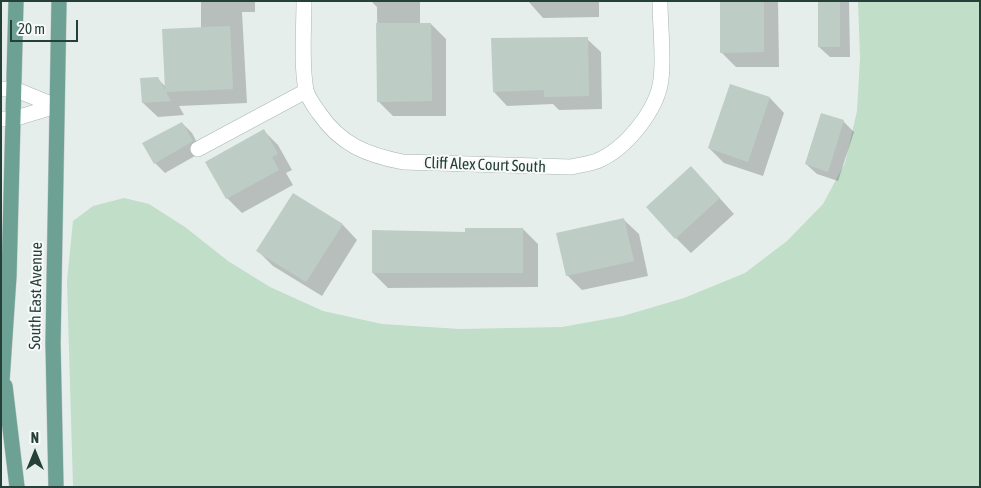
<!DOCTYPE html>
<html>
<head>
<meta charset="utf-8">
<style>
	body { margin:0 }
	#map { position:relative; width:981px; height:488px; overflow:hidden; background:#e6eeeb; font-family:"Asap Condensed",sans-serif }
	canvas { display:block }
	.frame { position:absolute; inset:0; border:2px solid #254039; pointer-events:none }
	.north { position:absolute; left:10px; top:428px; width:50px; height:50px; -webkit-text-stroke:4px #f7faf9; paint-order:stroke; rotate:0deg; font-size:14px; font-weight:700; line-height:20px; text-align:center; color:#254039 }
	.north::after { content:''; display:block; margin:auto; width:18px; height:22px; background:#254039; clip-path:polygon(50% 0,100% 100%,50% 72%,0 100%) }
	.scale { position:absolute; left:10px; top:20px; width:68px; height:22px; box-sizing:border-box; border:2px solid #254039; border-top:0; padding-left:6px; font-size:15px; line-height:18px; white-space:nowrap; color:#254039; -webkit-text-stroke:4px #f7faf9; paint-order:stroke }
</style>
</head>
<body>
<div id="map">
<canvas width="981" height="488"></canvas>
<div class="frame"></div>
<div class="north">N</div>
<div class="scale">20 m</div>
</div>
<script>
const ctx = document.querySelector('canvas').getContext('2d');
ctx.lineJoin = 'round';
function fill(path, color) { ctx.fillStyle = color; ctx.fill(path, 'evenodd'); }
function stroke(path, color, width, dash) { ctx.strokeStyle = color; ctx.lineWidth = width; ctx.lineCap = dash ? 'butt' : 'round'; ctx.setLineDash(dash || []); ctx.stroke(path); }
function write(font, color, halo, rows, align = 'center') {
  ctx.font = font + ' "Asap Condensed",sans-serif'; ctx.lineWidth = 4; ctx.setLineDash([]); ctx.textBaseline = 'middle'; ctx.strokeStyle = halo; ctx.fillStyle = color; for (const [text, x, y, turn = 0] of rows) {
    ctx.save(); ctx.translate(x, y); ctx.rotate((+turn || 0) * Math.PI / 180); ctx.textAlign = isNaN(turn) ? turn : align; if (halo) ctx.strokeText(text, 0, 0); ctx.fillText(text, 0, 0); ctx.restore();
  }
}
fill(new Path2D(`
	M 858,1 L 980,1 L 980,487 L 73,487 L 67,281 L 73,221 L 93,206 L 124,198 L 149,204 L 185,227 L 228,261 L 270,287 L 323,311 L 382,324 L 460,329 L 562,327 L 623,316 L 684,298 L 745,273 L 787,241 L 823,204 L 845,163 L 857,111 L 860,58 Z`), '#c0dec8');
fill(new Path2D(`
	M 201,1 L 255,1 L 255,12 L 242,12 L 247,103 L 179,106 L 184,115 L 158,117 L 143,103 L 157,78 L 166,87 L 201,28 Z
	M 371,1 L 420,1 L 420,24 L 431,24 L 446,39 L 446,116 L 393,116 L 378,101 L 377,7 Z
	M 528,1 L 599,1 L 599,17 L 543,18 Z
	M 721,1 L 778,1 L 779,67 L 736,67 L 721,52 Z
	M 819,1 L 849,1 L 850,57 L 830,57 L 819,47 Z
	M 587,39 L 601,52 L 602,109 L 559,110 L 553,104 L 507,106 L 494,92 Z
	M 730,85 L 770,98 L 784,113 L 763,176 L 724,163 L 709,148 Z
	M 843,121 L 854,132 L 838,181 L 817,174 L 806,164 Z
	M 182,123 L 192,133 L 202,152 L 165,173 L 155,163 Z
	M 264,131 L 278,145 L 292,170 L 286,173 L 293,185 L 242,213 L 227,198 Z
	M 706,183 L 734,214 L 691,253 L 676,238 Z
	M 294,194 L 343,225 L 357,240 L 322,296 L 273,266 L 258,251 Z
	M 624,220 L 639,234 L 648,276 L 582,290 L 567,275 Z
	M 523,229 L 538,244 L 538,287 L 388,288 L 373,273 L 466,234 Z`), '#0003');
fill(new Path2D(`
	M 720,1 L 764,1 L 764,52 L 720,53 Z
	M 818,1 L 840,1 L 840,47 L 818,47 Z
	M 376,23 L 431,23 L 432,101 L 377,102 Z
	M 230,26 L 233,89 L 166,92 L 171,101 L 142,103 L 140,78 L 158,77 L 165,90 L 162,29 Z
	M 588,37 L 589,96 L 544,97 L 544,90 L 493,92 L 491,38 Z
	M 730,84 L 770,97 L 748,162 L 708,148 Z
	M 821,113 L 844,120 L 828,172 L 805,164 Z
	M 182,122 L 193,141 L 154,164 L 142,143 Z
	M 264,129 L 278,154 L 272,157 L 279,170 L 226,199 L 205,162 Z
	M 691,166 L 720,198 L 675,239 L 646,207 Z
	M 293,193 L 343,224 L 306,282 L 256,251 Z
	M 624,218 L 634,261 L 566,276 L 556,233 Z
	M 465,228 L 523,228 L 523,273 L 372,273 L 372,230 L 465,232 Z`), '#beccc6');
const minor = new Path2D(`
	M 304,1 C 304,28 301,64 306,90 C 308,98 314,106 319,113 C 341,145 367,155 403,162 L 571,167 C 579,165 589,164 597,161 C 626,149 658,109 661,79 C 664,56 660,25 660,1
	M 1,89 L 14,89 L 56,106
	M 1,119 L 13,119 L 56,106
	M 198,149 L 306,91`);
const major = new Path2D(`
	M 5,386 L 17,487
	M 1,396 L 9,276 L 16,1
	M 56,487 L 53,343 L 59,1`);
stroke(minor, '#a8b6b2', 16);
stroke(major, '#c2cac8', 16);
stroke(minor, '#fff', 15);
stroke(major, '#6da194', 15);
write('16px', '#254039', '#f7faf9', [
	["Cliff Alex Court South",485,165,2],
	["South East Avenue",36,296,-89]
]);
</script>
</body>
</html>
